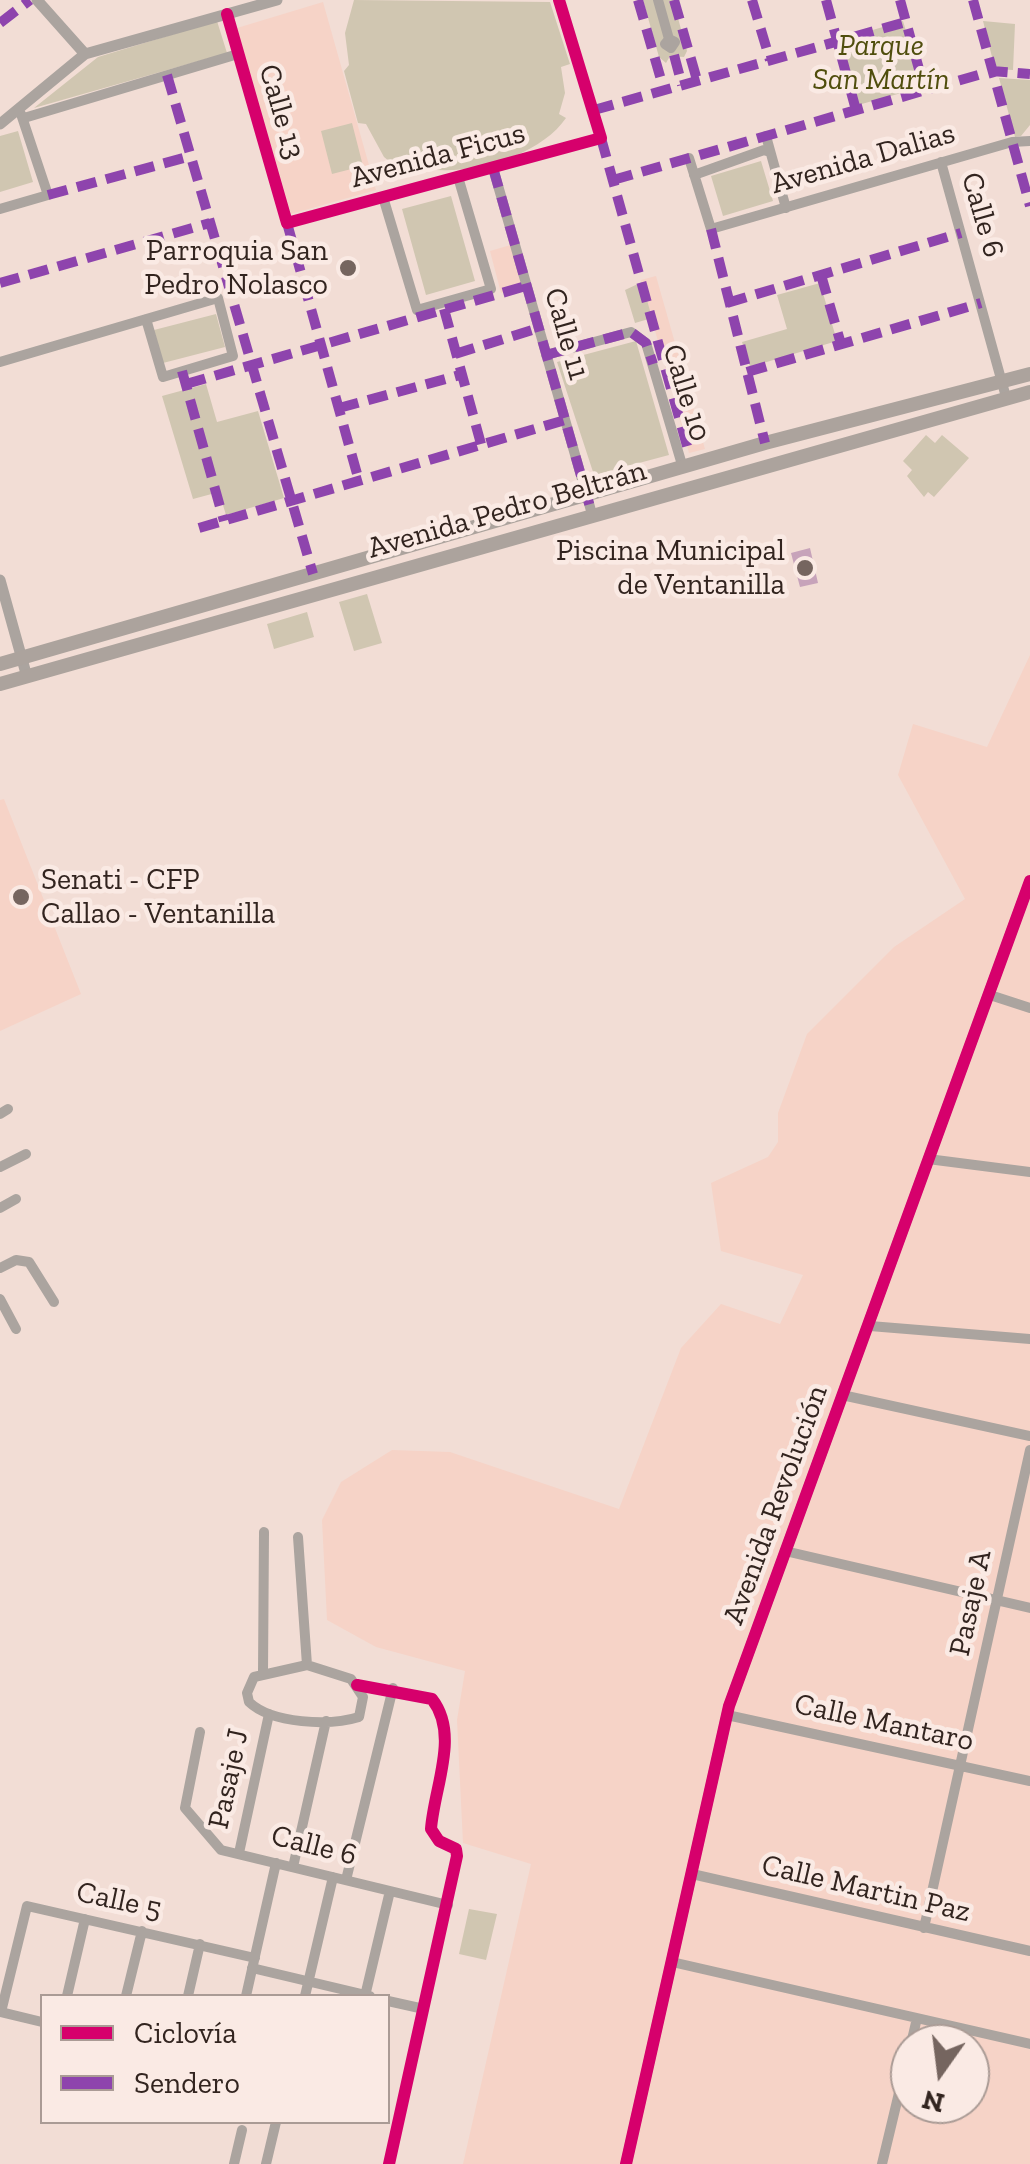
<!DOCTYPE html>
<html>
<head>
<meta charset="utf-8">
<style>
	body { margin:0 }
	#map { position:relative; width:1030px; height:2164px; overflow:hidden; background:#f2ddd5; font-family:"Zilla Slab",serif }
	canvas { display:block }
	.legend { position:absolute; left:40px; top:1994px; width:350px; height:130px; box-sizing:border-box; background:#faeae4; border:2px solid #aa9b95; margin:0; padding:12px 18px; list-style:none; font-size:30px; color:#32241f }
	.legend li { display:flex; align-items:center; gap:20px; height:50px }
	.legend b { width:50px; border:2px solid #aa9b95 }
	.north { position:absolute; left:890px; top:2024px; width:100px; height:100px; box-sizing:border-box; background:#faeae4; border:2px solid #aa9b95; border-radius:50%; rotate:194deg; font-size:28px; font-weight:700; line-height:40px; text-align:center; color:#32241f }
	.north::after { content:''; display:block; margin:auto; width:35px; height:45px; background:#75655f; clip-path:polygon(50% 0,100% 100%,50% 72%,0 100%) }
</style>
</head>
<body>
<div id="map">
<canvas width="1030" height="2164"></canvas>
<ul class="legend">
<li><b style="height:12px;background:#d6006c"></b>Ciclovía</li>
<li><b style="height:12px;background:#8e44ad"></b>Sendero</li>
</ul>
<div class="north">N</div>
</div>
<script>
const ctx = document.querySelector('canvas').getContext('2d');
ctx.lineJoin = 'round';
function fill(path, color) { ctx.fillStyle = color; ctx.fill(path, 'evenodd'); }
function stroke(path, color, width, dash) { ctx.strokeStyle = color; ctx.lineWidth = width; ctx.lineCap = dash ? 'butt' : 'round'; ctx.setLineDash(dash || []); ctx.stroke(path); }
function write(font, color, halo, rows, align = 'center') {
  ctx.font = font + ' "Zilla Slab",serif'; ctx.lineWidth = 9; ctx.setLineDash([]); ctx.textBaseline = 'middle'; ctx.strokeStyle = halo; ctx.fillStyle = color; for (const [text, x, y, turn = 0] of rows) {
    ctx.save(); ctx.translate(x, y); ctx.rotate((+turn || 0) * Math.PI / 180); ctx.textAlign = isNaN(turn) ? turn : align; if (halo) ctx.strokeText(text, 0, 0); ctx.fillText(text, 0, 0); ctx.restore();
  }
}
fill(new Path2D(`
	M 323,2 L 376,190 L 291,214 L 237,28 Z
	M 514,244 L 526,286 L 501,293 L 490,251 Z
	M 656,276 L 705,449 L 689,453 L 641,280 Z
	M 1030,655 L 1030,2164 L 463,2164 L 531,1864 L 463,1843 L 457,1720 L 465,1671 L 376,1647 L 327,1620 L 322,1520 L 341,1482 L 392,1450 L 450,1452 L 619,1509 L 681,1348 L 721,1304 L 780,1324 L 803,1275 L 721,1251 L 711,1183 L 768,1157 L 778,1142 L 778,1113 L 807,1034 L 894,947 L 965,899 L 898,775 L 913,724 L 987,747 ZM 910,2044 L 970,2044 L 970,2104 L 910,2104 Z
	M 4,799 L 81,994 L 0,1031 L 0,800 Z`), '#f6d3c7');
fill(new Path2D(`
	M 354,0 L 550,2 L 570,64 L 561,67 L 565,93 L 559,114 L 566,118 C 538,159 457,181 410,165 L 405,174 L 384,157 L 366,124 L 358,123 L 344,71 L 349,65 L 345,33 Z
	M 643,0 L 673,0 L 687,51 L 684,57 L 670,56 L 666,63 L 659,57 Z
	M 217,21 L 227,53 L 34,108 L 98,57 Z
	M 903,21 L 923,87 L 858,105 L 839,40 Z
	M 983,21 L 1015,24 L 1013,70 L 995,69 Z
	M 999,78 L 1030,80 L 1030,125 L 1021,136 L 1015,137 Z
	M 352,123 L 363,166 L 332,174 L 321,131 Z
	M 18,131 L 33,182 L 0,192 L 0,136 Z
	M 761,161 L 773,201 L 723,216 L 711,176 Z
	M 451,196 L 475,281 L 426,295 L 402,209 Z
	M 642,282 L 652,318 L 635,323 L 625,290 Z
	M 820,283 L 837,341 L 750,367 L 742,342 L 787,329 L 777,295 Z
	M 216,314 L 225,347 L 163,363 L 154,330 Z
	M 636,341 L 669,455 L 594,475 L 557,362 Z
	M 206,384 L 217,422 L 258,411 L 284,498 L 226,515 L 219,492 L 193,499 L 162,396 Z
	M 926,435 L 935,443 L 942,435 L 969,458 L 934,497 L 928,492 L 924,497 L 907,476 L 912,470 L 903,461 Z
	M 367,594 L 382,643 L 354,651 L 339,602 Z
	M 307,612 L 314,637 L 274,649 L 267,624 Z
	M 469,1909 L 497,1914 L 486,1960 L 459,1954 Z`), '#d0c6b1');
fill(new Path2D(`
	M 810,548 L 818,583 L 800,587 L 791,553 Z`), '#c7a3ba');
stroke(new Path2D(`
	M 658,0 L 669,39
	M 227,14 L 287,223 L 601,138 L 559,0
	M 669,39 L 675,42 L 671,48 L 665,44 Z
	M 24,118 L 238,54
	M 766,136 L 786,208
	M 689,158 L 711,229 L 1012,142 L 1030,141
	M 941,162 L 1006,397
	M 493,168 L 592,514
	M 694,175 L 764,150 L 770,152
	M 383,197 L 417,310 L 491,289 L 458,177
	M 0,209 L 48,195 L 21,114
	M 546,355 L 631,332 L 646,343 L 683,468
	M 0,362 L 218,298 L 233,356 L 163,377 L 146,319
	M 990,995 L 1030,1008
	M 0,1114 L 8,1109
	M 928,1159 L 1030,1172
	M 0,1167 L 26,1154
	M 0,1208 L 16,1199
	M 0,1268 L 16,1260 L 29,1262 L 54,1302
	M 0,1299 L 16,1329
	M 870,1326 L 1030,1339
	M 842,1395 L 1030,1436
	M 298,1537 L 307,1665
	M 785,1551 L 1030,1608
	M 307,1665 L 351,1679 L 363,1697 L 359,1717 C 330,1726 272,1724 249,1702 L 247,1693 L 254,1677 Z
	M 263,1672 L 264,1532
	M 357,1685 L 432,1699 C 460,1735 434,1787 431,1829 L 439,1841 L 456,1849 L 457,1856 L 389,2164
	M 727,1715 L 1030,1781
	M 200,1732 L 185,1808 L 221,1850 L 448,1905
	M 239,1853 L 269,1714
	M 293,1867 L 326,1721
	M 692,1874 L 1030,1951
	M 346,1880 L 393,1688
	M 924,1928 L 1030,1450
	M 672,1962 L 1030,2044
	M 252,1968 L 370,1996
	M 67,1996 L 85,1919
	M 126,1996 L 142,1931
	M 188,1996 L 200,1944
	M 246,1996 L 276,1863
	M 305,1996 L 333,1877
	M 365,1996 L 390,1891
	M 388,2001 L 424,2009
	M 42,2022 L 1,2012 L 27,1906 L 255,1958
	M 911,2044 L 917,2018
	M 234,2164 L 242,2130
	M 266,2164 L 276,2122
	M 882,2164 L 910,2047`), '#aba49f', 10);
stroke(new Path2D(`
	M 37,0 L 85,54
	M 0,124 L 85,54 L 277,0
	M 0,580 L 27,677
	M 626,2164 L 729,1706 L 1030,881`), '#aba49f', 11);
stroke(new Path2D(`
	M 0,664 L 765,443 L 1030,374
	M 0,684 L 1030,392`), '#aca39d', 14);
stroke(new Path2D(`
	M 638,0 L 664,90
	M 674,0 L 697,80
	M 752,0 L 770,60
	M 826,0 L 856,110
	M 900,0 L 925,91
	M 973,0 L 1030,206
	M 0,23 L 30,0
	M 674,55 L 682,85
	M 167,75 L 313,574
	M 594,110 L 906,22
	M 601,138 L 689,453
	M 493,168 L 592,514
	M 613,180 L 992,71 L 1030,74
	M 48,195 L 191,156
	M 287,223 L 359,481
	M 711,229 L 765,443
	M 821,275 L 841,344
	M 0,283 L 210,223
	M 727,303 L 961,233
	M 444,309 L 481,444
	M 455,354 L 539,328
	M 546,355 L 631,332 L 646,343 L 653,364
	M 182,371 L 224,521
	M 747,372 L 981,303
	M 186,384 L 526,286
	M 339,408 L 460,375
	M 199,528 L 565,420`), '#8e44ad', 10, [20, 10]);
stroke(new Path2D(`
	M 227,14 L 287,223 L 601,138 L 559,0
	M 357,1685 L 432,1699 C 460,1735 434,1787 431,1829 L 439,1841 L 456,1849 L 457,1856 L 389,2164
	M 626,2164 L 729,1706 L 1030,881`), '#d6006c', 12);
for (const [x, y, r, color] of [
	[348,268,10,"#75655f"],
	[805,568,10,"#75655f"],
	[21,897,10,"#75655f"]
]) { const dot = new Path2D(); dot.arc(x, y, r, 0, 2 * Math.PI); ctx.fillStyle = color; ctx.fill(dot); stroke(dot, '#faeae4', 4); }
write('italic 30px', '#504e0d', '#faeae4', [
	["Parque",881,46],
	["San Martín",881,80]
]);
write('30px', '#32241f', '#faeae4', [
	["Calle 13",281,112,74],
	["Avenida Ficus",438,156,-15],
	["Avenida Dalias",863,159,-16],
	["Calle 6",982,215,74],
	["Calle 11",566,334,74],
	["Calle 10",686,393,73],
	["Avenida Pedro Beltrán",507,510,-16],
	["Avenida Revolución",776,1505,-70],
	["Pasaje A",971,1603,-78],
	["Calle Mantaro",884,1723,12],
	["Pasaje J",229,1779,-78],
	["Calle 6",314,1846,14],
	["Calle Martin Paz",866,1889,13],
	["Calle 5",119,1901,12]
]);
write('30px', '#32241f', '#faeae4', [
	["Parroquia San",328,251],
	["Pedro Nolasco",328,285],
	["Piscina Municipal",785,551],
	["de Ventanilla",785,585],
	["Senati - CFP",41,880,"left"],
	["Callao - Ventanilla",41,914,"left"]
], 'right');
</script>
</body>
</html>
